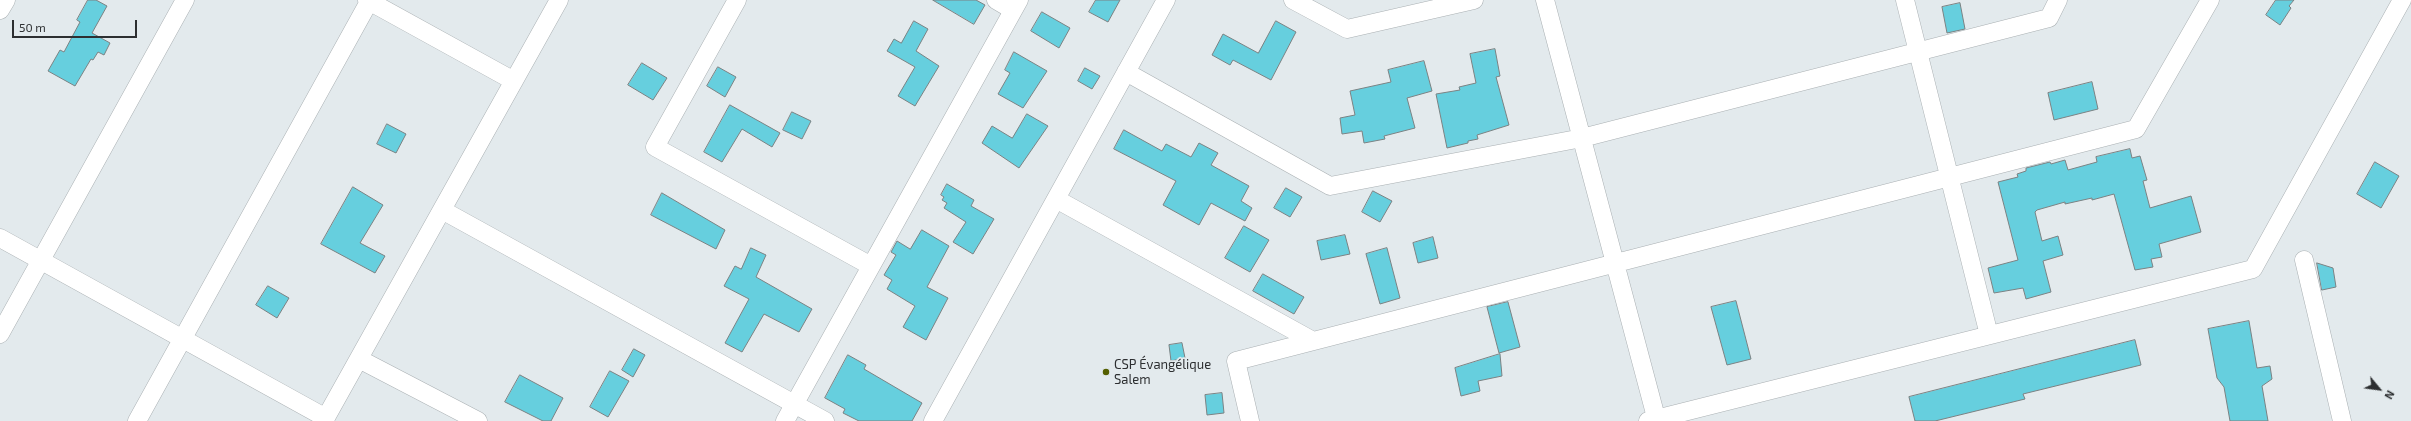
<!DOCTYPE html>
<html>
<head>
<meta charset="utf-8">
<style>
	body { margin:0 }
	#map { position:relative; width:2411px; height:421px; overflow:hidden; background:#e3eaed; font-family:"Exo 2",sans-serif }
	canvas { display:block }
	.north { position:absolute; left:2359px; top:369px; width:40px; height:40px; -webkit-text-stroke:3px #e3eaed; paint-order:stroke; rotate:119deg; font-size:11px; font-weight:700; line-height:16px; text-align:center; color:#2d2f31 }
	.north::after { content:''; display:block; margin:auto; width:14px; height:18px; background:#2d2f31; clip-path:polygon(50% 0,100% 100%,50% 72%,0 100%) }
	.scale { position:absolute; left:12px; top:20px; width:125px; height:18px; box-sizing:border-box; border:2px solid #2d2f31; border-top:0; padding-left:5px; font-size:12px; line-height:14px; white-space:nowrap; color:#2d2f31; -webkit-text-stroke:3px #e3eaed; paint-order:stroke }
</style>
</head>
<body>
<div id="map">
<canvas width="2411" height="421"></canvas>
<div class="north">N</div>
<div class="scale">50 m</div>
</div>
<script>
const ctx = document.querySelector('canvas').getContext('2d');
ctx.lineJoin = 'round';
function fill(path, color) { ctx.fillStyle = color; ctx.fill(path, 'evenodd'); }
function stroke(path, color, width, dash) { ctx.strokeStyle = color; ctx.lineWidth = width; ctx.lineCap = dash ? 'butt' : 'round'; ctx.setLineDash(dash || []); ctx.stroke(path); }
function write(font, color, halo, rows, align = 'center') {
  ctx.font = font + ' "Exo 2",sans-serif'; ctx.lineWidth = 3.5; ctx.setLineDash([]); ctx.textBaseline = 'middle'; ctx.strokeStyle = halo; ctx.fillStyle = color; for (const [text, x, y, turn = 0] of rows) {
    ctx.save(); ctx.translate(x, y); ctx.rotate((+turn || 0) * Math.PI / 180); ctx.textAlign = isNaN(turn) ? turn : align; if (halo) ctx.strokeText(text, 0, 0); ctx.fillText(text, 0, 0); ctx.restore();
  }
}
const building = new Path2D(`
	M 88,0 L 96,0 L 107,6 L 92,33 L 110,43 L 104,55 L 98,52 L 93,60 L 91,59 L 75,86 L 48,71 L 60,50 L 64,52 L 80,22 L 77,20 Z
	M 933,0 L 976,0 L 985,5 L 974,24 Z
	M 1096,0 L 1120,0 L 1108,22 L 1089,12 Z
	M 2276,0 L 2294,0 L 2289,6 L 2291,8 L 2280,25 L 2266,15 Z
	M 1960,3 L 1965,29 L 1947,33 L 1942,7 Z
	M 1042,12 L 1070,28 L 1059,48 L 1031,31 Z
	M 914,21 L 928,29 L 916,51 L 939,66 L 915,106 L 898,96 L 915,67 L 887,51 L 894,39 L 901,43 Z
	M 1276,21 L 1296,32 L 1271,80 L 1233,60 L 1230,65 L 1212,55 L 1223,34 L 1258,53 Z
	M 1495,49 L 1500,76 L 1496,77 L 1509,125 L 1477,135 L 1478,139 L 1468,141 L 1468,143 L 1447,148 L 1436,94 L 1460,90 L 1459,87 L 1476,83 L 1470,54 Z
	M 1014,52 L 1047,71 L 1023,108 L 998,94 L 1010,73 L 1005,70 Z
	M 1424,61 L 1432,91 L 1407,98 L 1415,128 L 1384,136 L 1385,139 L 1364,143 L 1362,131 L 1342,134 L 1340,118 L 1355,115 L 1350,91 L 1391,82 L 1388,70 Z
	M 642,63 L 667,78 L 653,100 L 628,85 Z
	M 718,67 L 736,77 L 725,97 L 707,86 Z
	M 1085,68 L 1100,76 L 1092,89 L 1078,81 Z
	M 2092,82 L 2098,109 L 2054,120 L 2048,93 Z
	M 730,105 L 780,133 L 772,147 L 742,129 L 722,162 L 704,152 Z
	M 792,112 L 811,121 L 802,139 L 783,130 Z
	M 1027,114 L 1048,126 L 1019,168 L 982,143 L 992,126 L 1012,138 Z
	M 387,124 L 406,134 L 396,153 L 377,144 Z
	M 1124,130 L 1162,151 L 1166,144 L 1191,157 L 1199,143 L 1218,153 L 1211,165 L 1249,186 L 1241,201 L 1252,208 L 1245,221 L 1211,203 L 1199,225 L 1163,205 L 1176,181 L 1114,149 Z
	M 2130,149 L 2132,158 L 2140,156 L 2147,180 L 2143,181 L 2150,208 L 2191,196 L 2201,232 L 2159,244 L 2162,257 L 2151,259 L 2153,267 L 2135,270 L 2114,194 L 2092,200 L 2092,198 L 2065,204 L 2065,202 L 2037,210 L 2035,212 L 2042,241 L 2058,236 L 2063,255 L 2043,261 L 2051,292 L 2026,299 L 2023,288 L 1994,293 L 1988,268 L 2018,260 L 1998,182 L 2018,177 L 2017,174 L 2026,171 L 2026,168 L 2050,162 L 2051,164 L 2065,160 L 2068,170 L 2097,162 L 2096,157 Z
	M 2375,162 L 2399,176 L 2381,208 L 2357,194 Z
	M 947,184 L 974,200 L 971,206 L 994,219 L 973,254 L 953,242 L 966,222 L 944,208 L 947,203 L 942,200 L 944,197 L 941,195 Z
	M 353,187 L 383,205 L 360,243 L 385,256 L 375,273 L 321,244 Z
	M 1286,188 L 1302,197 L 1290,217 L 1274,208 Z
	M 1373,191 L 1392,201 L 1380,222 L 1362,212 Z
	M 662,193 L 725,230 L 716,249 L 651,215 Z
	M 1244,226 L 1269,240 L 1250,272 L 1225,258 Z
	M 922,230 L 949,246 L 927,287 L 948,298 L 926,340 L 903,327 L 915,306 L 887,289 L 892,280 L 884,275 L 896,255 L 891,252 L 897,241 L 910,249 Z
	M 1345,235 L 1350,254 L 1321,260 L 1317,241 Z
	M 1433,237 L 1438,258 L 1418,263 L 1413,243 Z
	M 751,248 L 766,255 L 756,277 L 812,309 L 799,332 L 764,314 L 742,352 L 725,343 L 749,299 L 724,286 L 735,266 L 741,269 Z
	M 1387,248 L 1400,298 L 1380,304 L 1366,254 Z
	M 2317,263 L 2333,268 L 2336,287 L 2322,290 Z
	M 1263,274 L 1304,297 L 1294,314 L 1253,291 Z
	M 268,286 L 289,298 L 277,318 L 256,305 Z
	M 1736,301 L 1751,359 L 1727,365 L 1711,307 Z
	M 1508,302 L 1520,347 L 1499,353 L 1487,307 Z
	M 2249,321 L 2257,368 L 2270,366 L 2272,379 L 2262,386 L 2268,421 L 2230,421 L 2224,387 L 2217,378 L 2208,329 Z
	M 2135,340 L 2141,365 L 2023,394 L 2025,399 L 1935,421 L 1915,421 L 1909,397 Z
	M 1182,343 L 1185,358 L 1171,361 L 1169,345 Z
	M 634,349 L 645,355 L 633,377 L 622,370 Z
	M 1500,354 L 1502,376 L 1478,381 L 1480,391 L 1461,396 L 1455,368 Z
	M 848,355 L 866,365 L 864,369 L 922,403 L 912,421 L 859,421 L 843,413 L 845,409 L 825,398 Z
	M 610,371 L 629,381 L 608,417 L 590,407 Z
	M 520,375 L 563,398 L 551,421 L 543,421 L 505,402 Z
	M 1222,393 L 1224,413 L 1207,415 L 1205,395 Z`);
fill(building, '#66cfde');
stroke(building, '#7b8283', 1);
const minor = new Path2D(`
	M 367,0 L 514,81
	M 737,0 L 655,147 L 871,266
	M 996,0 L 1013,10
	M 1293,0 L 1347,29 L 1474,0
	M 1545,0 L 1657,421
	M 1905,0 L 1989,335
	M 0,10 L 6,0
	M 1126,72 L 1330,186 L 1582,138 L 2049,18 L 2058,0
	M 1056,199 L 1313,341
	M 442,210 L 825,421
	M 0,238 L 326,418
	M 2304,260 L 2342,421
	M 0,334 L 185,0
	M 359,359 L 478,421
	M 137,421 L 370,0
	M 324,421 L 559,0
	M 785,421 L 1019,0
	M 933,421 L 1166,0
	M 1250,421 L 1236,361 L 2136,129 L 2210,0
	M 1648,421 L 2253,269 L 2402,0`);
stroke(minor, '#aab0b3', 19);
stroke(minor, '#fff', 18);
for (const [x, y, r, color] of [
	[1106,372,4,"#545f00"]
]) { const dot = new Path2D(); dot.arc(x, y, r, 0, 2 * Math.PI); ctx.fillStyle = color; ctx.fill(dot); stroke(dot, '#e3eaed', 1.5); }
write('13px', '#2d2f31', '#e3eaed', [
	["CSP Évangélique",1114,365],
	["Salem",1114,380]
], 'left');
</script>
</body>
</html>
